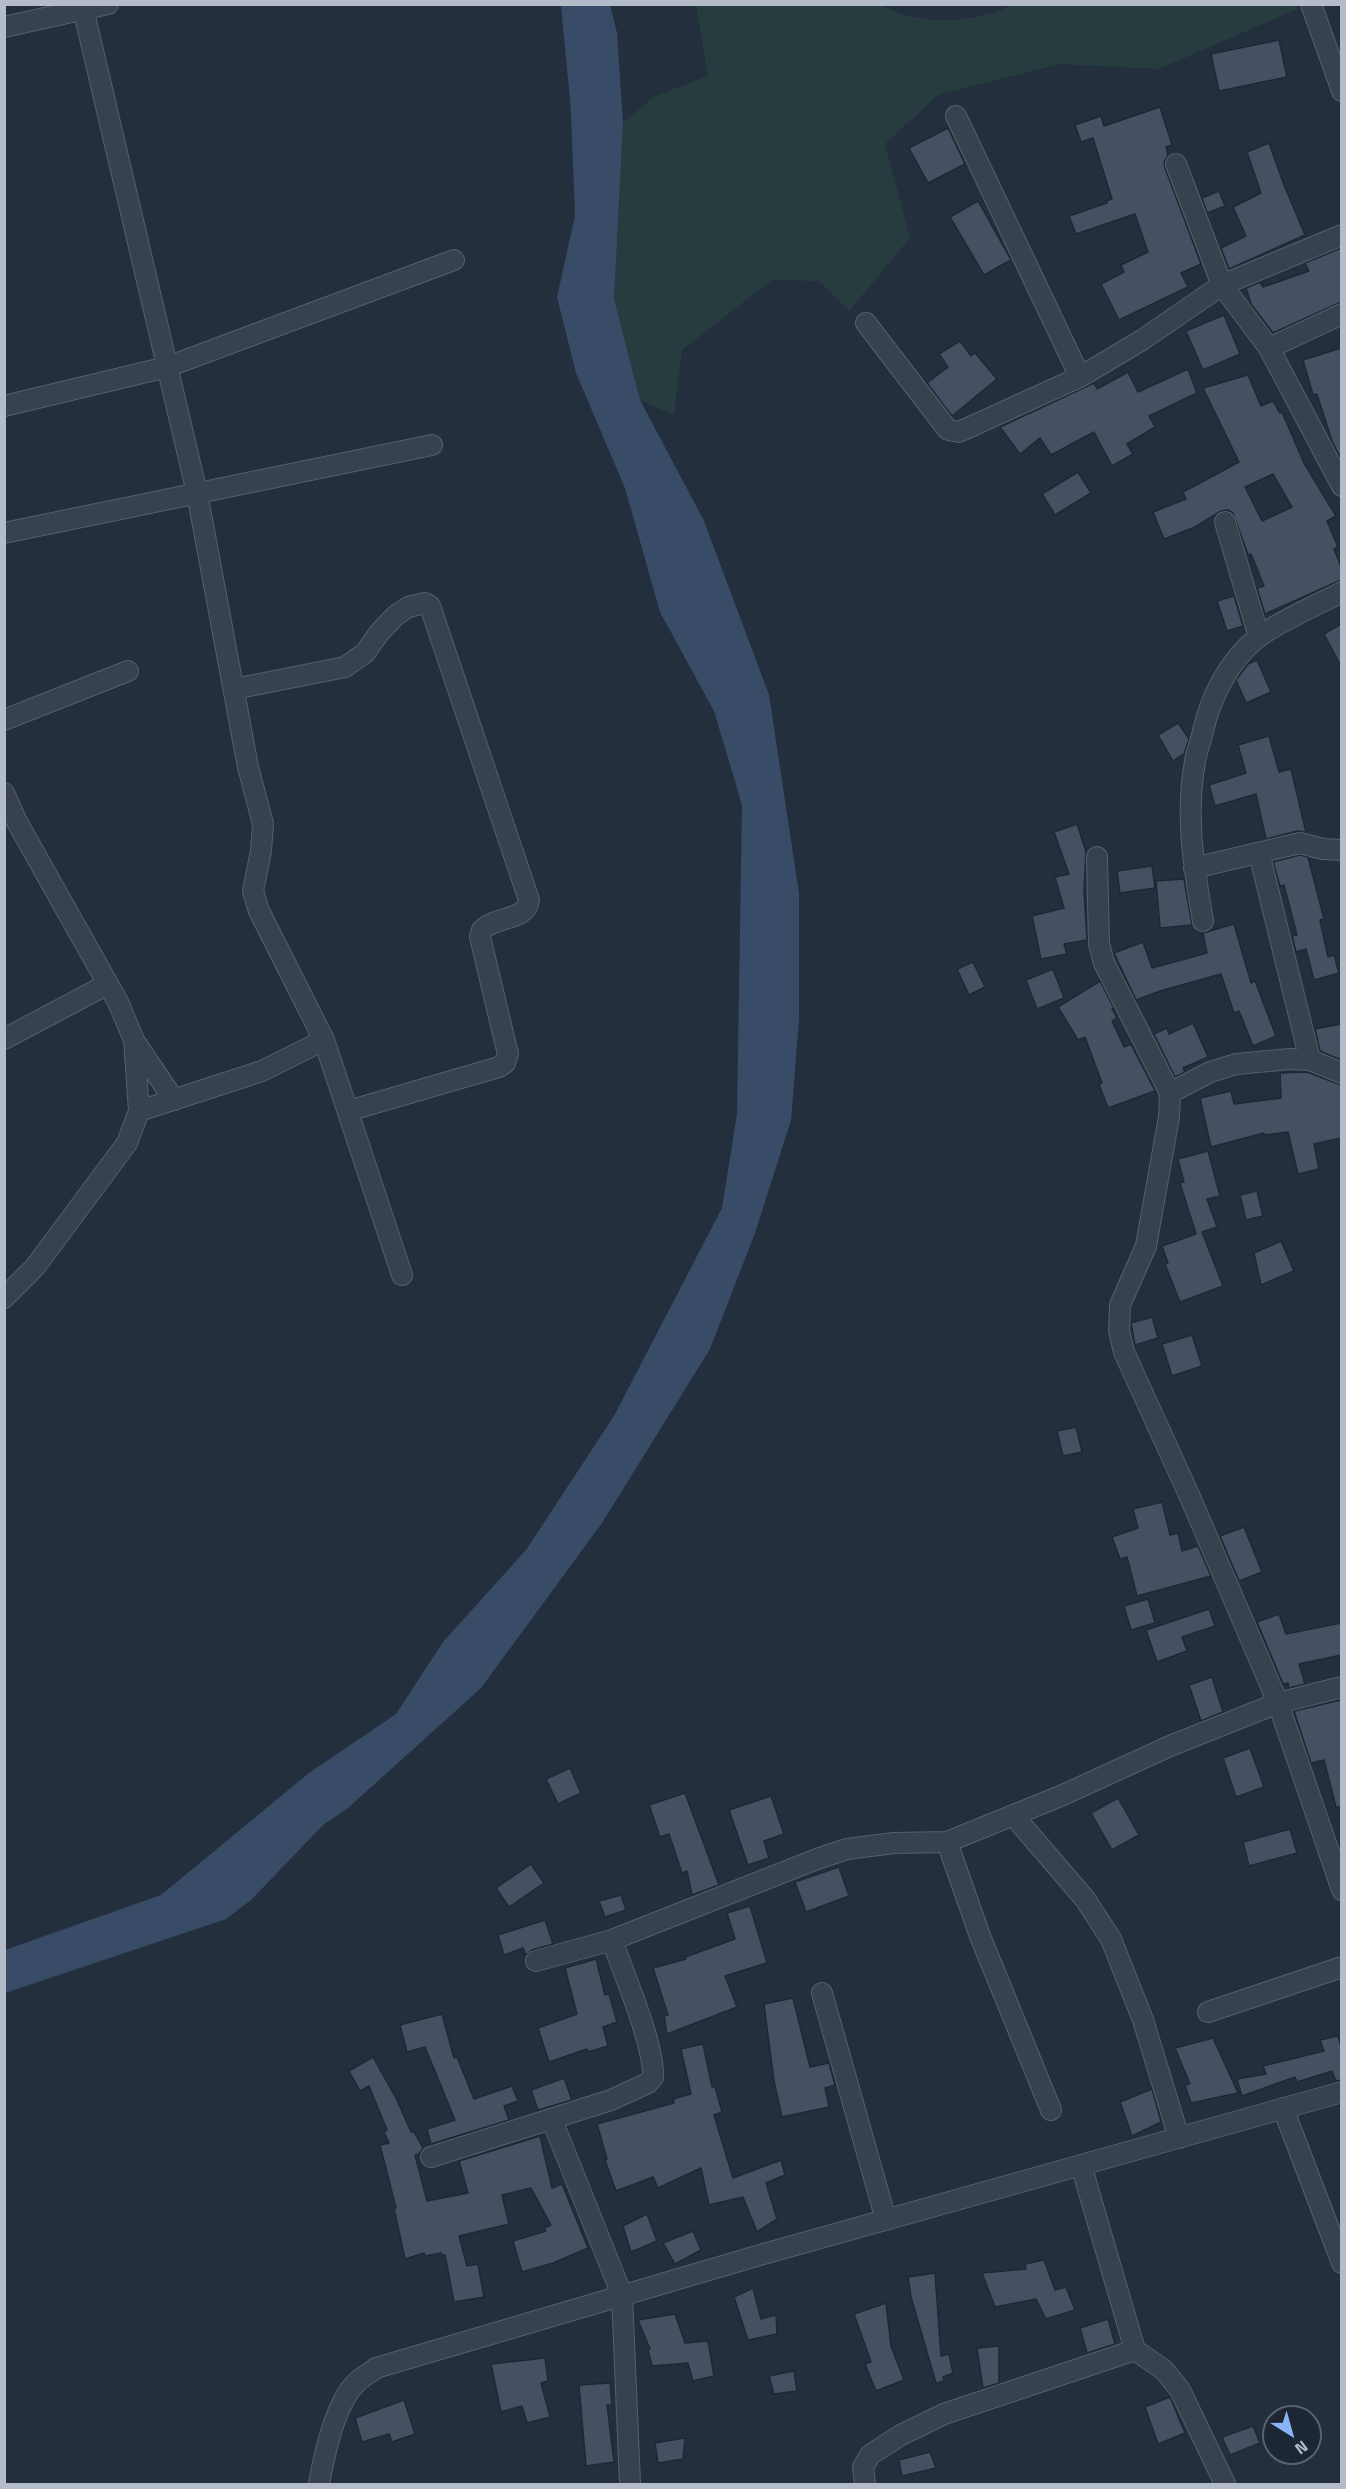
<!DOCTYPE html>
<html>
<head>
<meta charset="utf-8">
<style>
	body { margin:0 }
	#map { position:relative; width:1346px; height:2489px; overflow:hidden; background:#242f3e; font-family:"Titillium Web",sans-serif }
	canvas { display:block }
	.frame { position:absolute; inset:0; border:6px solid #b4bcc9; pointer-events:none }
	.north { position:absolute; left:1262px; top:2405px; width:60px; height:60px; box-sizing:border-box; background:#1d2633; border:2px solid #59626f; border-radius:50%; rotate:143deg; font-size:16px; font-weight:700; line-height:24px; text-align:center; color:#b4bcc9 }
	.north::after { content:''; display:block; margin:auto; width:21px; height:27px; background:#8ab4f8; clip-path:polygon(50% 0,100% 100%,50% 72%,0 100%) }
</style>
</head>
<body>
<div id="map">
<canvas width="1346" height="2489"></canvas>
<div class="frame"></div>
<div class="north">N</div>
</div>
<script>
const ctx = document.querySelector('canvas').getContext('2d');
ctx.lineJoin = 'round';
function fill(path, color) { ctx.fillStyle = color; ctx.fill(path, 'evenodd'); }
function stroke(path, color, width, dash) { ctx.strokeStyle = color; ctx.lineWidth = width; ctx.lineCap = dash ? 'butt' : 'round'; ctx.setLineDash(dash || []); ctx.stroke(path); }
fill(new Path2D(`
	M 878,4 C 889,9 901,14 913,17 C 943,23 986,20 1013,4 L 1296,5 L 1297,9 L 1159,69 L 1059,64 L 938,95 L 885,144 L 910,238 L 849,311 L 819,281 L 772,280 L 682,350 L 674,415 L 640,400 L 614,299 L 623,123 L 655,96 L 708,76 L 696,5 Z`), '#263c3f');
fill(new Path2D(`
	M 561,5 L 610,5 L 617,33 L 623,123 L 614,299 L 640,400 L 704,521 L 769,695 L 799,893 L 799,1020 L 791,1120 L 755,1233 L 710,1349 L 602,1523 L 481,1688 L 348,1808 L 323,1825 L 251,1900 L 226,1919 L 5,1993 L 5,1950 L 161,1895 L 309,1773 L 396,1714 L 443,1642 L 526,1550 L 614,1416 L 722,1208 L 737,1114 L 742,805 L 714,711 L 660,612 L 625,488 L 576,373 L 557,297 L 575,216 L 571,111 Z`), '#394c67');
const building = new Path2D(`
	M 1279,40 L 1287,77 L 1219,91 L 1211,54 Z
	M 1160,107 L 1172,145 L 1166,147 L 1168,155 L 1164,162 L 1165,168 L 1201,264 L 1181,273 L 1188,287 L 1119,320 L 1101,284 L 1124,272 L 1121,265 L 1148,252 L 1135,214 L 1076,234 L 1069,216 L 1107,203 L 1106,201 L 1112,199 L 1093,138 L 1081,142 L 1075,125 L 1101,116 L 1104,126 Z
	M 948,128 L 965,164 L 928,183 L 909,148 Z
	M 1269,143 L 1284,185 L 1305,235 L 1229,269 L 1221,248 L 1246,236 L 1233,207 L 1261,193 L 1247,152 Z
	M 1219,191 L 1225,206 L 1207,213 L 1202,198 Z
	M 978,201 L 1011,260 L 984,275 L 950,217 Z
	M 1341,248 L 1341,302 L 1273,333 L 1251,304 L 1246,288 L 1260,282 L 1263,287 L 1309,271 L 1305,263 Z
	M 1224,315 L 1240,354 L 1203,370 L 1186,331 Z
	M 960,341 L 971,356 L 975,353 L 997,379 L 952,416 L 927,383 L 948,367 L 939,354 Z
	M 1341,348 L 1341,459 L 1332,441 L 1317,394 L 1313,395 L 1303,360 Z
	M 1188,369 L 1197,393 L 1149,416 L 1155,427 L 1127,444 L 1133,454 L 1112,466 L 1094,432 L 1051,455 L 1040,438 L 1020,454 L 1000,427 L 1094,383 L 1097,389 L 1128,372 L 1138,392 Z
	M 1248,375 L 1261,406 L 1273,401 L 1280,413 L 1282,412 L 1304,463 L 1336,516 L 1327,521 L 1338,547 L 1334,549 L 1341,567 L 1341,580 L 1265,614 L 1257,588 L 1264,586 L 1251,554 L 1248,555 L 1246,549 L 1233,513 L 1228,510 L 1221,511 L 1195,527 L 1164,539 L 1153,512 L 1186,499 L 1183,492 L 1239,462 L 1203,388 ZM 1273,474 L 1292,507 L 1262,521 L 1245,487 Z
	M 1078,472 L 1091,493 L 1055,515 L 1042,494 Z
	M 1234,596 L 1243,626 L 1227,631 L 1217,601 Z
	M 1341,624 L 1341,666 L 1324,634 Z
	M 1257,660 L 1271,692 L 1246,703 L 1236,680 L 1248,664 Z
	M 1178,723 L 1189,739 L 1184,754 L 1173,761 L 1158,735 Z
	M 1269,736 L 1279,772 L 1291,769 L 1306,832 L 1297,831 L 1266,839 L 1256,794 L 1215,806 L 1209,785 L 1246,773 L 1238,745 Z
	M 1077,824 L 1086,852 L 1084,891 L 1087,940 L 1064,944 L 1067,954 L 1041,959 L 1032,916 L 1064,908 L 1055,877 L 1069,874 L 1054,832 Z
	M 1300,855 L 1308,857 L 1324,919 L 1320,920 L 1328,957 L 1334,955 L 1339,973 L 1314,980 L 1306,949 L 1296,952 L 1292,936 L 1297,935 L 1284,885 L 1280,886 L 1273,862 Z
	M 1152,866 L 1155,888 L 1120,893 L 1117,871 Z
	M 1184,879 L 1192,925 L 1160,928 L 1156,881 Z
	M 1234,924 L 1251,983 L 1255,981 L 1276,1036 L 1253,1046 L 1239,1011 L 1234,1013 L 1221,974 L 1160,991 L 1136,1000 L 1114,953 L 1143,942 L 1152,968 L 1207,953 L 1203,933 Z
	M 973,962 L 985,987 L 969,995 L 957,969 Z
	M 1053,969 L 1064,998 L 1037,1009 L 1026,980 Z
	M 1100,981 L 1114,1008 L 1112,1009 L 1117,1018 L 1112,1021 L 1124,1047 L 1131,1044 L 1155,1091 L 1108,1108 L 1099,1084 L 1102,1083 L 1085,1037 L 1078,1040 L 1058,1007 Z
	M 1193,1023 L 1208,1057 L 1183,1068 L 1185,1072 L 1175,1077 L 1154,1034 L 1167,1028 L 1169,1034 Z
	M 1341,1024 L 1341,1060 L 1320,1051 L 1315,1029 Z
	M 1307,1072 L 1341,1085 L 1341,1138 L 1314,1144 L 1319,1169 L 1298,1174 L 1288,1132 L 1264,1135 L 1264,1133 L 1211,1147 L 1200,1098 L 1231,1091 L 1234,1104 L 1281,1098 L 1280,1073 Z
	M 1208,1151 L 1220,1196 L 1207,1199 L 1217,1227 L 1202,1232 L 1223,1286 L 1180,1302 L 1165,1264 L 1168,1263 L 1162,1246 L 1196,1234 L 1180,1183 L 1184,1182 L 1178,1159 Z
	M 1257,1191 L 1263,1216 L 1246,1220 L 1240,1195 Z
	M 1281,1241 L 1294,1271 L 1261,1285 L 1254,1253 Z
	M 1152,1317 L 1158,1338 L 1135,1345 L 1131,1323 Z
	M 1192,1335 L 1202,1366 L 1172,1376 L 1162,1344 Z
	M 1076,1427 L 1082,1452 L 1063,1456 L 1057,1431 Z
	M 1162,1502 L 1170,1535 L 1178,1533 L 1182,1551 L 1198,1546 L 1211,1576 L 1137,1596 L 1127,1557 L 1120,1559 L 1112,1537 L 1138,1528 L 1133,1509 Z
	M 1244,1527 L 1262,1572 L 1239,1581 L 1220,1536 Z
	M 1148,1599 L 1155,1623 L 1131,1630 L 1124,1606 Z
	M 1209,1609 L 1215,1626 L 1182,1637 L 1187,1651 L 1157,1662 L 1146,1630 Z
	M 1279,1614 L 1286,1634 L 1341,1623 L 1341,1655 L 1299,1664 L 1305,1684 L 1289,1688 L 1288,1683 L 1283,1684 L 1257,1622 Z
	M 1212,1677 L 1223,1712 L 1201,1721 L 1189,1685 Z
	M 1341,1700 L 1341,1807 L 1336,1807 L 1324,1760 L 1311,1763 L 1294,1711 Z
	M 1250,1748 L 1264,1787 L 1236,1797 L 1223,1758 Z
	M 570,1768 L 581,1793 L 558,1804 L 546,1779 Z
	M 685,1793 L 719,1885 L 692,1895 L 687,1871 L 682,1873 L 669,1834 L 660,1837 L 649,1805 Z
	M 771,1796 L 784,1834 L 764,1841 L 769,1858 L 748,1865 L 729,1810 Z
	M 1118,1798 L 1139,1835 L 1112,1850 L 1091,1813 Z
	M 1290,1829 L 1297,1853 L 1249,1866 L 1243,1842 Z
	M 531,1864 L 544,1883 L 509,1907 L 496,1888 Z
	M 839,1867 L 849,1896 L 806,1912 L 795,1882 Z
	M 621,1895 L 626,1910 L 605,1917 L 599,1901 Z
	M 750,1906 L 767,1963 L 725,1976 L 737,2007 L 667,2034 L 664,2016 L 668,2015 L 653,1968 L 686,1959 L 685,1957 L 735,1939 L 727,1913 Z
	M 545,1920 L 553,1944 L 532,1950 L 526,1955 L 523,1948 L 504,1955 L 498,1935 Z
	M 596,1959 L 605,1995 L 609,1994 L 617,2022 L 603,2027 L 608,2046 L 588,2052 L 587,2049 L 549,2062 L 538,2028 L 577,2014 L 565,1968 Z
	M 793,1998 L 810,2067 L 829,2063 L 835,2085 L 825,2088 L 829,2107 L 782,2117 L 774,2081 L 764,2004 Z
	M 442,2014 L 454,2058 L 457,2057 L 474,2099 L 512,2086 L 518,2101 L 504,2106 L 509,2120 L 431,2144 L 427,2129 L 455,2120 L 425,2047 L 407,2052 L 400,2025 Z
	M 1338,2036 L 1341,2046 L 1341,2080 L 1336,2081 L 1332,2071 L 1297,2082 L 1295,2077 L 1242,2096 L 1237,2079 L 1266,2074 L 1263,2066 L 1324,2051 L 1320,2040 Z
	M 1213,2038 L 1238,2093 L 1191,2103 L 1185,2085 L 1190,2084 L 1175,2048 Z
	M 703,2044 L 712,2087 L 715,2087 L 722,2112 L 714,2115 L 733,2178 L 781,2160 L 785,2175 L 766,2183 L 777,2219 L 757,2232 L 743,2197 L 709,2205 L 701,2168 L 658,2188 L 653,2177 L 616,2191 L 605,2160 L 607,2159 L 597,2124 L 674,2103 L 673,2099 L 691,2094 L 681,2049 Z
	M 373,2057 L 397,2100 L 411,2132 L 414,2132 L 423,2148 L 419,2154 L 415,2155 L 427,2201 L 468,2193 L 459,2161 L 540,2136 L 552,2188 L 562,2184 L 588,2248 L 553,2263 L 522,2272 L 513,2241 L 546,2231 L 544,2228 L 551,2225 L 531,2188 L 502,2195 L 509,2224 L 459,2236 L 467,2266 L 478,2264 L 484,2297 L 454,2302 L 445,2255 L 442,2255 L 441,2253 L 425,2256 L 424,2253 L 405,2259 L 394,2208 L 396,2208 L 380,2145 L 389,2143 L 384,2132 L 387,2130 L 369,2086 L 360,2091 L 349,2071 Z
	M 564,2078 L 572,2100 L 538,2110 L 531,2090 Z
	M 1152,2089 L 1161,2122 L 1132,2136 L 1120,2102 Z
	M 647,2214 L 657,2241 L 631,2252 L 623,2226 Z
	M 693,2231 L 701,2250 L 675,2264 L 663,2243 Z
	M 1044,2260 L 1055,2290 L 1066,2287 L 1075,2310 L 1046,2319 L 1036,2299 L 995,2307 L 982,2273 L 1026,2269 L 1025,2264 Z
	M 935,2273 L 941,2356 L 949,2354 L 953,2373 L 943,2377 L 944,2381 L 936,2383 L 911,2297 L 908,2277 Z
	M 753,2288 L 761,2319 L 776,2315 L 777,2334 L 748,2340 L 734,2297 Z
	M 886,2303 L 891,2346 L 904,2380 L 876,2391 L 865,2364 L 871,2362 L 854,2314 Z
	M 675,2314 L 685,2343 L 708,2341 L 714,2376 L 693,2381 L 688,2363 L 652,2366 L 648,2350 L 650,2349 L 638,2320 Z
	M 1108,2319 L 1115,2344 L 1087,2353 L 1080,2328 Z
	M 999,2346 L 999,2383 L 983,2388 L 977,2348 Z
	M 545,2358 L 548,2381 L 541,2383 L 550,2417 L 527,2423 L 522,2406 L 501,2412 L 491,2364 Z
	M 794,2371 L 797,2391 L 774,2394 L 769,2376 Z
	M 610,2383 L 612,2405 L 607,2405 L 614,2462 L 586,2466 L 579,2385 Z
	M 1170,2397 L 1185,2433 L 1158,2444 L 1145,2407 Z
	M 404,2400 L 415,2434 L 392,2442 L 389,2434 L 362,2442 L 355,2418 Z
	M 1253,2426 L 1260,2443 L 1230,2455 L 1222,2437 Z
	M 685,2438 L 683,2459 L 658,2463 L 655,2443 Z
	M 930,2452 L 936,2468 L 902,2476 L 899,2460 Z`);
fill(building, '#455162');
stroke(building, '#1f2835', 1.5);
const minor = new Path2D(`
	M 82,4 L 197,493 L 248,767 L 263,824 L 261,851 L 253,891 L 259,911 L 324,1040 L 402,1275
	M 1311,4 L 1342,91
	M 4,27 L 108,4
	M 956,116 L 1080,377
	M 1176,164 L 1222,285 L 1269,348 L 1342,486
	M 866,323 L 948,430 L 959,432 L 1080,377 L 1142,340 L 1222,285 L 1342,235
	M 1269,348 L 1342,314
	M 4,406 L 167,367 L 454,260
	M 1225,522 L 1259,637
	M 4,533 L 432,445
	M 234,689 L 345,667 L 365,653 L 379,633 L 395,616 L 408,607 L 425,603 L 430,606 L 529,900 C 527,921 495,916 482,930 L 480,937 L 506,1046 L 508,1053 L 505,1063 L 499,1067 L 348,1111
	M 4,720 L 128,671
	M 4,793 L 17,822 L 118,1002 L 134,1040 L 139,1111 L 127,1143 L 35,1267 L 4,1298
	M 1259,853 L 1310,1060
	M 1097,857 L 1099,944 L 1104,963 L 1170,1093 L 1169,1117 L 1146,1246 L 1120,1305 L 1119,1331 L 1124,1352 L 1190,1497 L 1278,1703 L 1342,1890
	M 1194,868 L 1300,843 L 1323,849 L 1342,850
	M 1203,921 C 1194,869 1185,815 1195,762 C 1196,752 1201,742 1203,731 C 1211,696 1229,661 1257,638 C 1278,622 1317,605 1342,592
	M 4,1039 L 108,984
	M 135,1042 L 174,1100
	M 1170,1093 L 1210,1072 L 1236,1064 L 1290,1059 L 1310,1060 L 1342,1073
	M 139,1111 L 262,1071 L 324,1040
	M 1013,1815 L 1085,1899 L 1111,1939 L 1143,2020 L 1179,2138
	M 947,1842 L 980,1936 L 1051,2110
	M 536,1961 L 612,1940 L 817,1859 L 847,1849 L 870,1846 L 894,1843 L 947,1842 L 1063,1795 L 1170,1746 L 1278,1703 L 1342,1687
	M 822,1993 L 886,2220
	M 1208,2012 L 1342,1967
	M 1283,2108 L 1342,2263
	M 552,2120 L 622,2295 L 630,2484
	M 431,2157 L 611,2100 L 648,2083 L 653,2077 C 654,2043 624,1975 612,1940
	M 1135,2350 L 1164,2370 L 1180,2390 L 1225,2484
	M 319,2484 C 324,2456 335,2402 357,2382 C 362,2377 370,2373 376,2368 L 760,2255 L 1342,2092
	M 865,2484 L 863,2467 L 870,2455 L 901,2435 L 944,2414 L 1135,2350 L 1081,2165`);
stroke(minor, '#565f6c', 22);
stroke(minor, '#38414e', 20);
</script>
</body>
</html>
